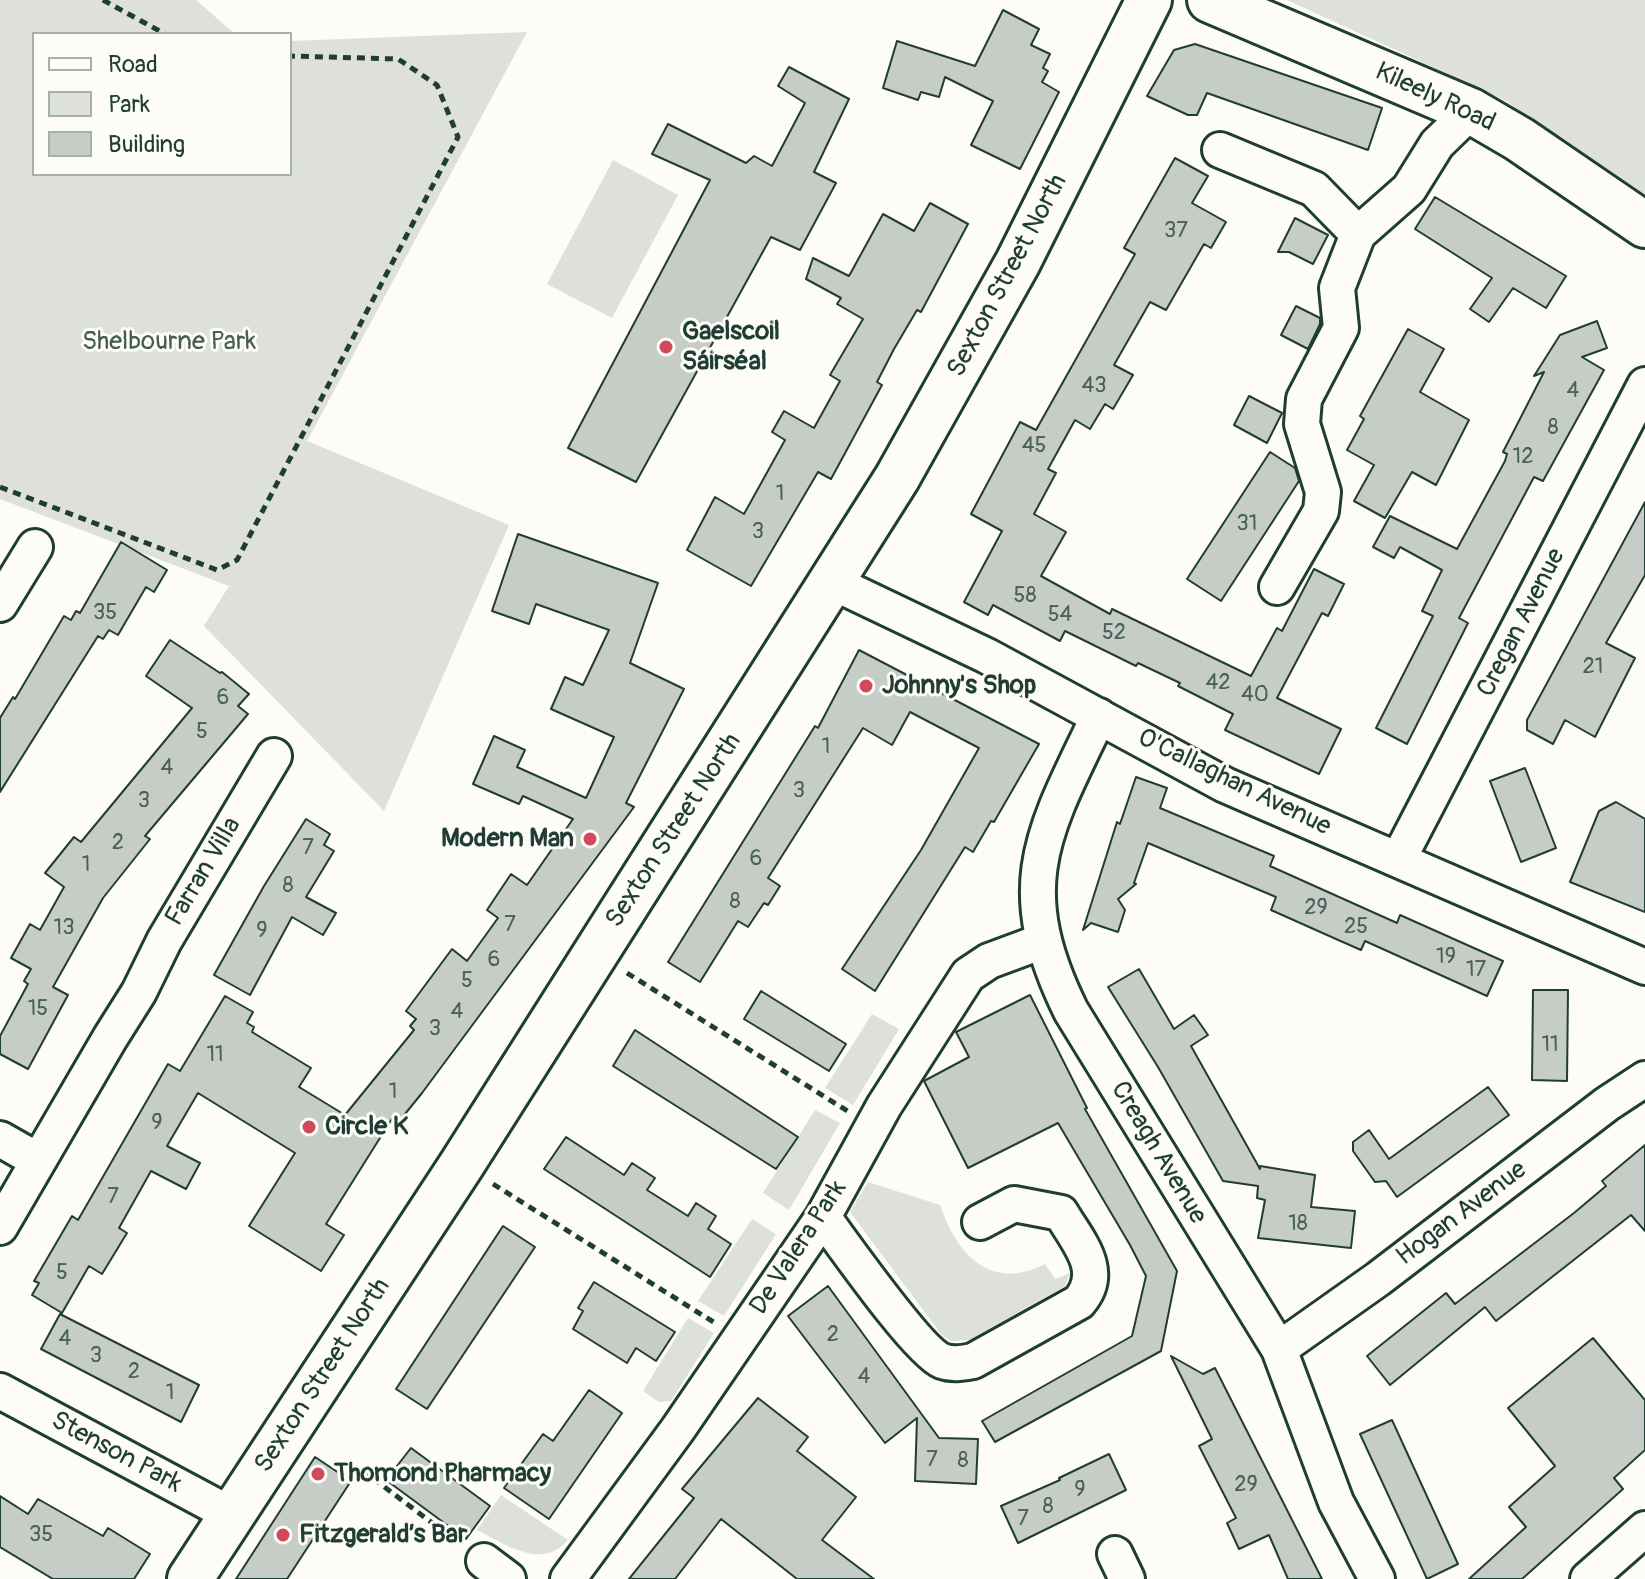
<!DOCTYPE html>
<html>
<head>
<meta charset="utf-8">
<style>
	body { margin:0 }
	#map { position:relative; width:1645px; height:1579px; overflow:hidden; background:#fdfcf7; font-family:Pangolin,sans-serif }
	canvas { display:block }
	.legend { position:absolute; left:32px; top:32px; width:260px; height:144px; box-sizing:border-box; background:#fdfcf7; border:2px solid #a4b0a9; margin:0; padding:10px 14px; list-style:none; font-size:24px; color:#1f3d34 }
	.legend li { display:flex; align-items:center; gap:16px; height:40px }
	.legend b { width:40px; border:2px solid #a4b0a9 }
</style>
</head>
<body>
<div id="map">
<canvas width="1645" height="1579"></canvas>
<ul class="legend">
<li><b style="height:10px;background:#fdfcf7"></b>Road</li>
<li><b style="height:22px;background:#dde0db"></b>Park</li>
<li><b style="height:22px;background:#c6cdc7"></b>Building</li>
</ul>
</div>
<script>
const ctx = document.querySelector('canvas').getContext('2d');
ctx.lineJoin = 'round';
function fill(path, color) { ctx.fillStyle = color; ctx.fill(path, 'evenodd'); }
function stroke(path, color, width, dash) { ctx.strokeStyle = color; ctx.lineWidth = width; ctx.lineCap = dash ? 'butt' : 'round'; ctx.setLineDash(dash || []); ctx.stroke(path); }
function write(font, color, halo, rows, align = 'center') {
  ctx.font = font + ' Pangolin,sans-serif'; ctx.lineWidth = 6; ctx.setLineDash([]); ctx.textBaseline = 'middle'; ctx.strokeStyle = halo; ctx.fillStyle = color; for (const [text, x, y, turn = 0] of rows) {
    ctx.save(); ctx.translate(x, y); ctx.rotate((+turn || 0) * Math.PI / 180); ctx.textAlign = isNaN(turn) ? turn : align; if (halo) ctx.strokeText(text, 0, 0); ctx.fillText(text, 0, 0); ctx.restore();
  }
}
fill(new Path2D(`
	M 0,0 L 196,0 L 235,34 L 34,34 L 34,174 L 290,174 L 290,41 L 527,32 L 307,441 L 509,525 L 384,811 L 204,626 L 229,586 L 0,499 Z
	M 1287,0 L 1645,0 L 1645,195 L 1504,100 Z
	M 613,160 L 678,195 L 612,318 L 547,284 Z
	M 872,1014 L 899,1029 L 853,1105 L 825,1088 Z
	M 815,1110 L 840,1123 L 789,1210 L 763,1193 Z
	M 868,1182 L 940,1205 C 957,1255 991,1292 1045,1264 L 1055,1279 L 1070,1273 L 1065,1286 L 969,1340 L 951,1341 L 941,1334 L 850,1212 Z
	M 752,1219 L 776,1234 L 724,1316 L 698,1301 Z
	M 688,1318 L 714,1333 L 671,1401 L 659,1402 L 643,1391 Z
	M 501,1495 L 568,1540 C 542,1571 505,1544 477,1530 Z`), '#dde0db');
const building = new Path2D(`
	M 1003,10 L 1039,29 L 1031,45 L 1050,54 L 1043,68 L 1048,71 L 1042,82 L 1059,92 L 1020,169 L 971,145 L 993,101 L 945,77 L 939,97 L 921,92 L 918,100 L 883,88 L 897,41 L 975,66 Z
	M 1195,44 L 1382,108 L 1368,150 L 1207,93 L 1197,115 L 1188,115 L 1147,96 L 1174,50 Z
	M 789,67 L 849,99 L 814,172 L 836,183 L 800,250 L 771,237 L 636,482 L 568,448 L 710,180 L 652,154 L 668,124 L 746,163 L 754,156 L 772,166 L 805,103 L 778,86 Z
	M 1175,158 L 1208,176 L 1192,203 L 1226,222 L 1211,248 L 1204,244 L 1166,310 L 1150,302 L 1114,365 L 1133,375 L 1113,409 L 1105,404 L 1090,429 L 1075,420 L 1048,469 L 1056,473 L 1034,514 L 1066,532 L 1041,576 L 1110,614 L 1112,609 L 1251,676 L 1277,628 L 1282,631 L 1314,569 L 1344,584 L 1328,616 L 1322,613 L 1277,698 L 1341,729 L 1319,774 L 1225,730 L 1233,714 L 1178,686 L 1180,683 L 1138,663 L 1136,666 L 1065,631 L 1060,641 L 993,605 L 988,615 L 964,602 L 1002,531 L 971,514 L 1020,422 L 1036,430 L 1135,254 L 1124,248 Z
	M 1435,197 L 1566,276 L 1546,308 L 1513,288 L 1489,322 L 1470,309 L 1492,278 L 1415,229 Z
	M 930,203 L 968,224 L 921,312 L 917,310 L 894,349 L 877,382 L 882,385 L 831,479 L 818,472 L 751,586 L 687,550 L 715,497 L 744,514 L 785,440 L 772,432 L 784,411 L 814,428 L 840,381 L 830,375 L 863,319 L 837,304 L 841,298 L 806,279 L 813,258 L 849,276 L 883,214 L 914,231 Z
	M 1295,218 L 1328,235 L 1313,264 L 1289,252 L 1278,252 Z
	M 1296,306 L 1320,318 L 1320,324 L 1308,349 L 1281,335 Z
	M 1597,321 L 1607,348 L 1582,357 L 1604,370 L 1543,481 L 1534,477 L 1459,618 L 1468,623 L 1407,744 L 1376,728 L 1433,616 L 1422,611 L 1442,570 L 1400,547 L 1394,558 L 1373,547 L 1390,516 L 1457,549 L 1505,461 L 1507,454 L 1503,452 L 1544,372 L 1534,376 L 1560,335 Z
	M 1408,329 L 1444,349 L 1420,392 L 1469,420 L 1436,485 L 1412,472 L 1385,518 L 1354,501 L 1374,465 L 1347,450 L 1364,419 L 1360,416 Z
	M 1249,396 L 1282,413 L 1267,443 L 1234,425 Z
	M 1270,452 L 1295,468 L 1299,481 L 1221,601 L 1187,579 Z
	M 1645,502 L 1645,575 L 1606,643 L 1635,658 L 1595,737 L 1565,720 L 1553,744 L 1527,730 L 1527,720 Z
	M 518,534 L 658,583 L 630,663 L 684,689 L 626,803 L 634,807 L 422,1093 L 401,1119 L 395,1114 L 326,1224 L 344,1235 L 321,1271 L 249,1226 L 295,1153 L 198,1093 L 167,1146 L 200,1163 L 186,1189 L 151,1171 L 119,1228 L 127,1233 L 102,1274 L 89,1266 L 62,1313 L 32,1295 L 39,1283 L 34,1281 L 72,1216 L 78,1220 L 168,1064 L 180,1071 L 225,996 L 253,1012 L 247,1023 L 254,1027 L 252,1032 L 311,1068 L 299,1087 L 345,1115 L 414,1030 L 410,1026 L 416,1019 L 406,1011 L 452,949 L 467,961 L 498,918 L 487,910 L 511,874 L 527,885 L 573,819 L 523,796 L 519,804 L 473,784 L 494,736 L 525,750 L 517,767 L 586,798 L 614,737 L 551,709 L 565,677 L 583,685 L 609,630 L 536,604 L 529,624 L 492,611 Z
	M 121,542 L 167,570 L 154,592 L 146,587 L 118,635 L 109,630 L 103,639 L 98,636 L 0,792 L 0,718 L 13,697 L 15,699 L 64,616 L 71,620 L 76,611 L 80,613 Z
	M 170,640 L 220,673 L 222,672 L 249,694 L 238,706 L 248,714 L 145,836 L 150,839 L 103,898 L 53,987 L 68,995 L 28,1069 L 0,1054 L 0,1036 L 28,984 L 24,981 L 31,969 L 11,958 L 30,924 L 40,930 L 64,887 L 45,873 L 74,837 L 81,842 L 192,708 L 146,676 Z
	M 859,650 L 1039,744 L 994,822 L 991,821 L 973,852 L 965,847 L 875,991 L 842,969 L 921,850 L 979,748 L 910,712 L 892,745 L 863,728 L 768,878 L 780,886 L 768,905 L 764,903 L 748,927 L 738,921 L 700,982 L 668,962 L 815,726 L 818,728 Z
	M 1525,768 L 1556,848 L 1521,862 L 1490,781 Z
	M 1136,777 L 1167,788 L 1160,808 L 1274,856 L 1270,866 L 1397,923 L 1400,915 L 1503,961 L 1487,996 L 1365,941 L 1361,950 L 1336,939 L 1271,910 L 1276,897 L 1148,843 L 1134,883 L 1136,884 L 1118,899 L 1125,910 L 1118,932 L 1091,923 L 1083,930 L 1117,822 L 1120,824 Z
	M 1616,802 L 1645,819 L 1645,912 L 1570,882 L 1599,811 Z
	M 306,819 L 330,834 L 324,845 L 334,851 L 306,897 L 336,913 L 323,935 L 292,917 L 250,995 L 214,975 L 264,886 Z
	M 1139,969 L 1174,1029 L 1194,1015 L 1208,1035 L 1191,1046 L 1260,1169 L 1260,1166 L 1315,1175 L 1311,1207 L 1355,1211 L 1351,1248 L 1258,1238 L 1265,1200 L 1257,1198 L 1258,1186 L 1223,1181 L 1158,1067 L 1108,987 Z
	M 1533,990 L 1568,990 L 1567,1081 L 1532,1080 Z
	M 761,991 L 846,1044 L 829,1071 L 744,1019 Z
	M 1030,995 L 1087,1108 L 1085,1109 L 1177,1271 L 1161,1351 L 995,1442 L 982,1421 L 1132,1336 L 1146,1276 L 1130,1245 L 1058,1123 L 968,1168 L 924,1081 L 969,1057 L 956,1032 Z
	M 635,1030 L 798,1137 L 776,1169 L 613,1066 Z
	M 1488,1087 L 1509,1115 L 1397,1197 L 1386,1181 L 1375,1182 L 1353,1151 L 1353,1142 L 1369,1130 L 1389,1159 Z
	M 566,1137 L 624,1175 L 632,1163 L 655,1178 L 647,1190 L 688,1216 L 696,1203 L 716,1216 L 708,1229 L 731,1244 L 710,1277 L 544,1169 Z
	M 1645,1145 L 1645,1231 L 1631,1215 L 1496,1321 L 1485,1307 L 1390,1385 L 1367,1356 L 1446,1293 L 1455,1304 L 1574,1213 L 1606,1186 L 1602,1181 Z
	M 503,1226 L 535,1247 L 427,1409 L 396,1389 Z
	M 594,1282 L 675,1332 L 656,1361 L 636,1348 L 627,1363 L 573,1329 L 583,1311 L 578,1308 Z
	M 828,1286 L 939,1438 L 978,1439 L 976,1484 L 915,1481 L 917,1418 L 885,1443 L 813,1349 L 788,1316 Z
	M 60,1314 L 199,1385 L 181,1422 L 41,1349 Z
	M 1593,1338 L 1645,1400 L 1645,1450 L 1614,1478 L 1623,1489 L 1522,1579 L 1469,1579 L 1526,1527 L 1509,1507 L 1555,1466 L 1508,1408 Z
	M 1171,1356 L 1203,1374 L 1215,1368 L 1322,1579 L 1288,1579 L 1269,1535 L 1239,1549 L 1227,1523 L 1236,1518 L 1199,1446 L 1212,1439 Z
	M 589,1390 L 622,1413 L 549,1519 L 504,1488 L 543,1434 L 553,1441 Z
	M 758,1398 L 808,1437 L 797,1451 L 856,1497 L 822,1540 L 874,1579 L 797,1579 L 721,1519 L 675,1579 L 629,1579 L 694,1498 L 682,1489 Z
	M 1392,1420 L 1458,1564 L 1427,1579 L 1360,1434 Z
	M 411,1448 L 490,1506 L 466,1539 L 386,1480 Z
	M 1109,1454 L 1126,1490 L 1018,1543 L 1001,1506 L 1060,1480 L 1059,1478 Z
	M 315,1457 L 351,1481 L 287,1579 L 236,1579 Z
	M 0,1496 L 28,1514 L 38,1499 L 103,1536 L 108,1528 L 150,1554 L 134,1579 L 53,1579 L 0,1547 Z`);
fill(building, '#c6cdc7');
stroke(building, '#1f3d34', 2);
const minor = new Path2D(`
	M 1220,150 L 1314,189 L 1358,234
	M 832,582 L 987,656 L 1225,785 L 1645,967
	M 1277,587 L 1321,511 L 1323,492 L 1302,424 L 1304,399 L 1341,328 L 1337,288 L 1358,234 L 1409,189 L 1437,144 L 1471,111
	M 0,604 L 35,547
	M 1099,716 C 1043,832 1009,885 1071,1011 L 1279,1349 L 1336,1502 L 1377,1579
	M 1398,860 L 1645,385
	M 0,1139 L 37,1160
	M 823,1217 C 844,1245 917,1350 942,1361 C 953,1365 962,1363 973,1361 L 1079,1302 C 1106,1271 1078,1242 1061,1213 L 1014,1204 L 980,1222
	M 0,1227 L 110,1038 L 139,992 L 164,941 L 274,756
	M 1279,1349 L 1378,1279 L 1607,1104 L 1645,1079
	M 0,1391 L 232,1515
	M 1115,1554 L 1127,1579
	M 484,1561 L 508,1579
	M 568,1579 L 678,1429 L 823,1217 L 884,1106 L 968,975 L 989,961 L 1043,941
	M 1588,1579 L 1645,1529`);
const secondary = new Path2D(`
	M 1210,0 L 1471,111 L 1519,139 L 1645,225
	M 190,1579 L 462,1164 L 897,478 L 1018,262 L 1149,0`);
stroke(minor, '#1f3d34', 40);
stroke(secondary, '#1f3d34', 50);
stroke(new Path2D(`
	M 103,0 L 165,34
	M 0,487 L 217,570 L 237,560 L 458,137 L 437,85 L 398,59 L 290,56
	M 627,973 L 849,1112
	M 493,1184 L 715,1323
	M 362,1470 L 460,1544`), '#1f3d34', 5, [8, 6]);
stroke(minor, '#fdfcf7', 34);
stroke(secondary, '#fdfcf7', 44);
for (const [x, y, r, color] of [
	[666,347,8,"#d1495b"],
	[866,686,8,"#d1495b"],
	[590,839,8,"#d1495b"],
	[309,1127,8,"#d1495b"],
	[318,1474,8,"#d1495b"],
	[283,1535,8,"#d1495b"]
]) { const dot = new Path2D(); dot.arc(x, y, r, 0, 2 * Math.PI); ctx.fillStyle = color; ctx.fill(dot); stroke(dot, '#fdfcf7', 3); }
write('22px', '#496159', null, [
	["37",1176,231],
	["43",1094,386],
	["4",1573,391],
	["8",1553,428],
	["45",1034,446],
	["12",1523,457],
	["1",780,494],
	["31",1247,524],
	["3",758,532],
	["58",1025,596],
	["35",105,613],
	["54",1060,615],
	["52",1114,633],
	["21",1593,667],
	["42",1218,683],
	["40",1255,695],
	["6",223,698],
	["5",202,732],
	["1",826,747],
	["4",167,768],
	["3",799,791],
	["3",144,801],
	["2",118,843],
	["7",308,848],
	["6",756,859],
	["1",86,865],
	["8",288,886],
	["8",735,902],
	["29",1316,908],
	["7",510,925],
	["25",1356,927],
	["13",64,928],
	["9",262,931],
	["19",1446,957],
	["6",494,960],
	["17",1476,970],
	["5",467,981],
	["15",38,1009],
	["4",457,1012],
	["3",435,1029],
	["11",1550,1045],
	["11",215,1055],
	["1",393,1092],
	["9",157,1123],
	["7",113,1197],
	["18",1298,1224],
	["5",62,1273],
	["2",833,1335],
	["4",65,1339],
	["3",96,1356],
	["2",134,1372],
	["4",864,1377],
	["1",170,1393],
	["7",932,1460],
	["8",963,1461],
	["29",1246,1485],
	["9",1080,1490],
	["8",1048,1507],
	["7",1023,1519],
	["35",41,1535]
]);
write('26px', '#1f3d34', '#fdfcf7', [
	["Kileely Road",1435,98,25],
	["Sexton Street North",1008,276,-62],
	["Cregan Avenue",1522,623,-63],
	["O'Callaghan Avenue",1234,783,26],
	["Sexton Street North",674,831,-57],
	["Farran Villa",204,872,-59],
	["Creagh Avenue",1158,1153,59],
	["Hogan Avenue",1462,1214,-37],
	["De Valera Park",799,1248,-57],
	["Sexton Street North",323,1376,-57],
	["Stenson Park",116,1453,28]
]);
write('bold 26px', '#1f3d34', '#fdfcf7', [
	["Gaelscoil",682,332],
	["Sáirséal",682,362],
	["Johnny's Shop",882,686],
	["Modern Man",574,839,"right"],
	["Circle K",325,1127],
	["Thomond Pharmacy",334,1474],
	["Fitzgerald’s Bar",299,1535]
], 'left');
write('26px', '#455e55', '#fdfcf7', [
	["Shelbourne Park",169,342]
]);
</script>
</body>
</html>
